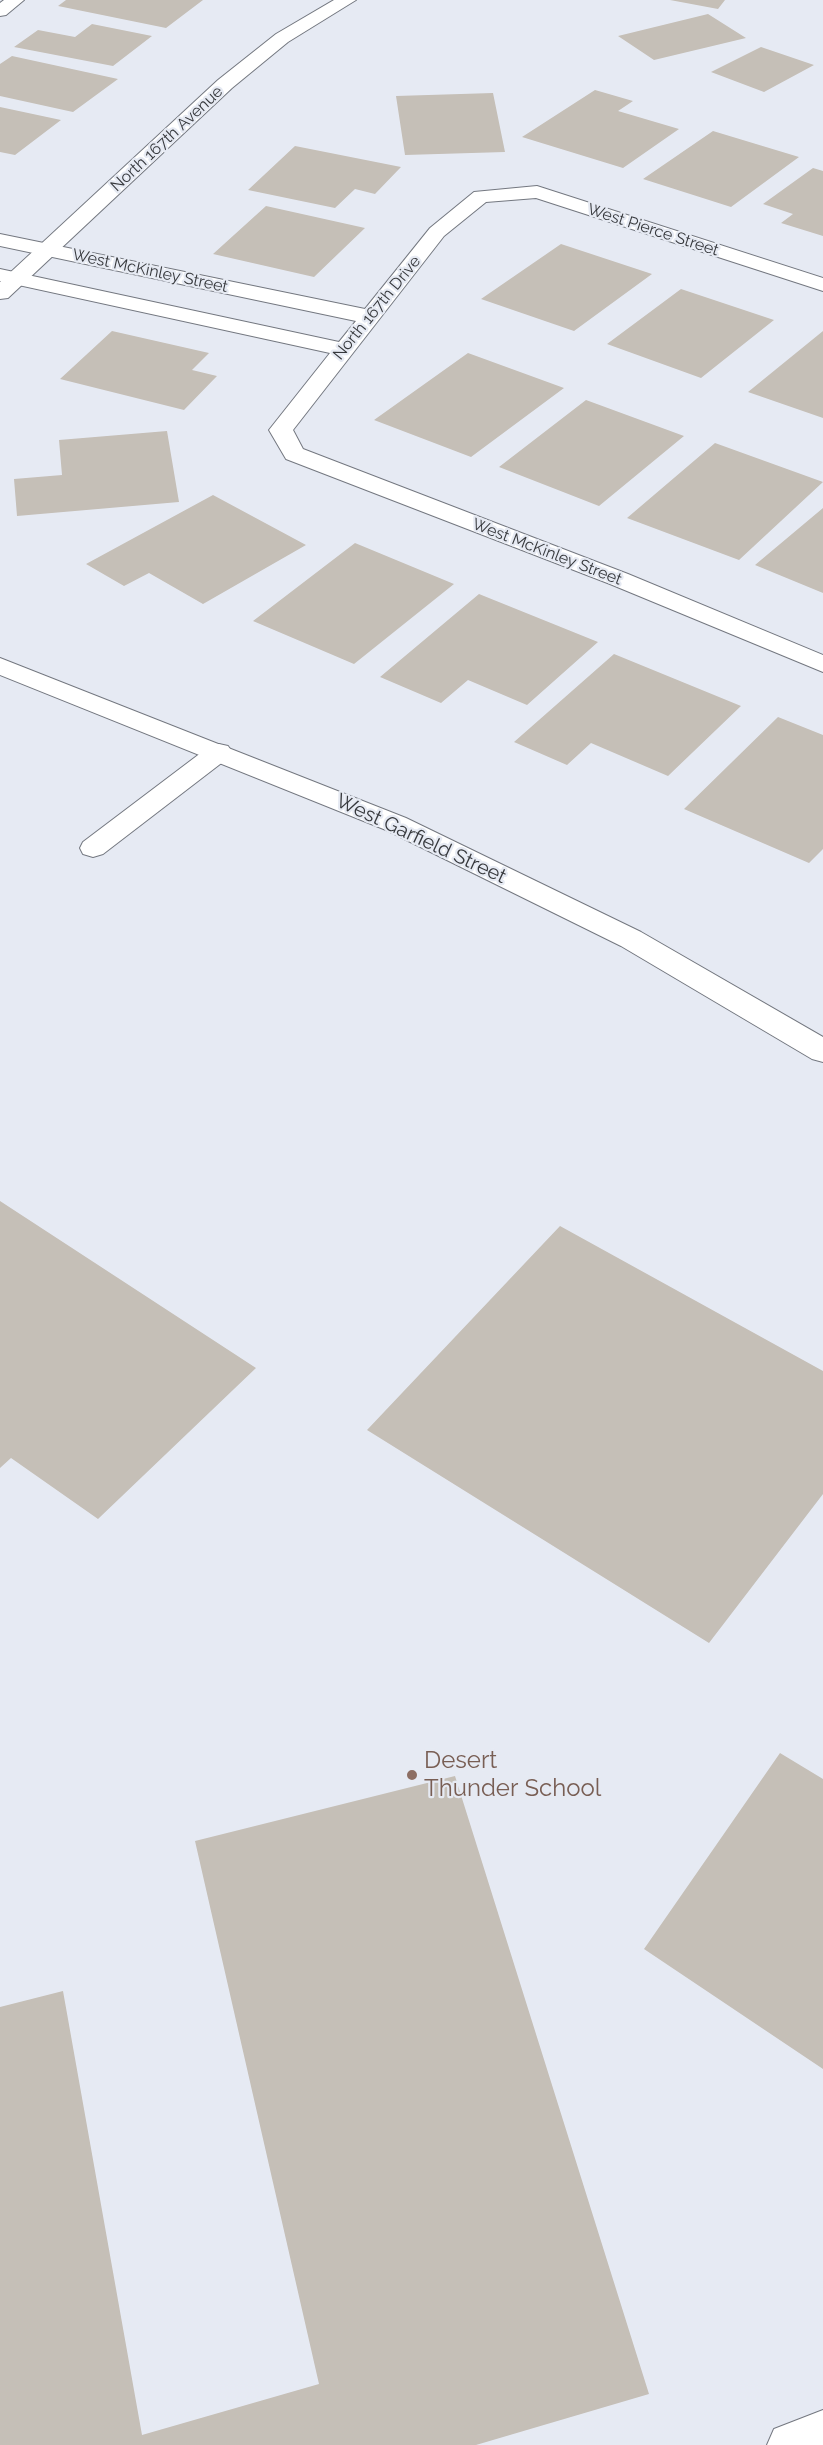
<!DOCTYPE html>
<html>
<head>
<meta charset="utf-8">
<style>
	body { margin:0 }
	canvas { display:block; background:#e6eaf3 }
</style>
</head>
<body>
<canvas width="823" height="2445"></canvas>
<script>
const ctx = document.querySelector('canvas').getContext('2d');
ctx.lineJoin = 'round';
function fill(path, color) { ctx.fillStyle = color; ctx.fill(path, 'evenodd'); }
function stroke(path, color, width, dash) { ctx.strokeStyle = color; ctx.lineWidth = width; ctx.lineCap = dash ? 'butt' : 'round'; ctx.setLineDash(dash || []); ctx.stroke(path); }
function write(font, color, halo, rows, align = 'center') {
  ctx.font = font + ' Raleway,sans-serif'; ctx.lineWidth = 4.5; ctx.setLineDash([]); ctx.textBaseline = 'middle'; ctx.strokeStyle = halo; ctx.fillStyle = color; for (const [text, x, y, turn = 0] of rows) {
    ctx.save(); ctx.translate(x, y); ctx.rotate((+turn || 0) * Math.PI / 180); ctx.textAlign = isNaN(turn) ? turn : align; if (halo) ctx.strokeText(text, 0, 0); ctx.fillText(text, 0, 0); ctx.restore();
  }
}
fill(new Path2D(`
	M 66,0 L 203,0 L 166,28 L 58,6 Z
	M 670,0 L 725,0 L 718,9 Z
	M 708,14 L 746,38 L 654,60 L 618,36 Z
	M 92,24 L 152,36 L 113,66 L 14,47 L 38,30 L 75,37 Z
	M 761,47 L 814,65 L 764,92 L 711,72 Z
	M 12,56 L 118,79 L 73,112 L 0,96 L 0,64 Z
	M 595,90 L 633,101 L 618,111 L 679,129 L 623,168 L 522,137 Z
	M 493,93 L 505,152 L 405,155 L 396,96 Z
	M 0,107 L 61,120 L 15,155 L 0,152 Z
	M 713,131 L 799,157 L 731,207 L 643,179 Z
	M 295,146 L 401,167 L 375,194 L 355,189 L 335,208 L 248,190 Z
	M 813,168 L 823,171 L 823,236 L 781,223 L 793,214 L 763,204 Z
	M 266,206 L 365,228 L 314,277 L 213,254 Z
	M 561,244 L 652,274 L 574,331 L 481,299 Z
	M 681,289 L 774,320 L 701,378 L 607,344 Z
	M 112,331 L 209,353 L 192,370 L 217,376 L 184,410 L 60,379 Z
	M 823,331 L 823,418 L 748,392 Z
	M 468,353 L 564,388 L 471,457 L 374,420 Z
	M 586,400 L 684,436 L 599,506 L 499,467 Z
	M 167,431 L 179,502 L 17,516 L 14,479 L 62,475 L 59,440 Z
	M 715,443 L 823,482 L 739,560 L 627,518 Z
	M 213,495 L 306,545 L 203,604 L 149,573 L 124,586 L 86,564 Z
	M 823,508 L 823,593 L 755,565 Z
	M 355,543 L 454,584 L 354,664 L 253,621 Z
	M 479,594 L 598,642 L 527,705 L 468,680 L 441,703 L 380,677 Z
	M 614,654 L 741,706 L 668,776 L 591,743 L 567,765 L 514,742 Z
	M 778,717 L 823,735 L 823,849 L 809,863 L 684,809 Z
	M 0,1201 L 256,1368 L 98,1519 L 11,1458 L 0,1468 Z
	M 560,1226 L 823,1371 L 823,1494 L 709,1643 L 367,1430 Z
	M 780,1753 L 823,1779 L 823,2069 L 644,1949 Z
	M 455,1776 L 649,2394 L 476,2445 L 0,2445 L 0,2007 L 63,1991 L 142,2435 L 319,2384 L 195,1841 Z`), '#c5bfb7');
const lane = new Path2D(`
	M 219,744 L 228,746 L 232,752 L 228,758 L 103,854 L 93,857 L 83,854 L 80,848 L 83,842 L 210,746 Z
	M 823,2410 L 823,2445 L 767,2445 L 774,2429 Z`);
const street = new Path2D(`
	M 4,0 L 24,0 L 6,15 L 0,16 L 0,3 Z
	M 537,186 L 823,278 L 823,291 L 536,198 L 486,202 L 444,236 L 293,430 L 303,449 L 628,574 L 823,655 L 823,672 L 610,584 L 286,459 L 269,430 L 330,353 L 0,281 L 0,269 L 339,342 L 356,321 L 0,246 L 0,234 L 365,309 L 430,228 L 474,192 Z`);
const secondary = new Path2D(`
	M 334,0 L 356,0 L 288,42 L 232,88 L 8,298 L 0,299 L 0,282 L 218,80 L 276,34 Z
	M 0,658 L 406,818 L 641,932 L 823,1037 L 823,1062 L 812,1059 L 621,946 L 386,830 L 0,675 Z`);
stroke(lane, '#747880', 2);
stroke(street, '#747880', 2);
stroke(secondary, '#747880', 2);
fill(lane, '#fff');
fill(street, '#fff');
fill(secondary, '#fff');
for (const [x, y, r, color] of [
	[412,1775,6,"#8d6e63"]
]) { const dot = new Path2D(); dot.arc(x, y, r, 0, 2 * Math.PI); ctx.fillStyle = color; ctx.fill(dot); stroke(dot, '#e6eaf3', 2); }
write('16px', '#36383c', '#e6eaf3', [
	["North 167th Avenue",167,139,-43],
	["West Pierce Street",653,230,18],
	["West McKinley Street",150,271,12],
	["North 167th Drive",377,308,-51],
	["West McKinley Street",547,552,21]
]);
write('20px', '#36383c', '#e6eaf3', [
	["West Garfield Street",421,839,25]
]);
write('24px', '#785e54', '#e6eaf3', [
	["Desert",424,1761],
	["Thunder School",424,1789]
], 'left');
</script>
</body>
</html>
